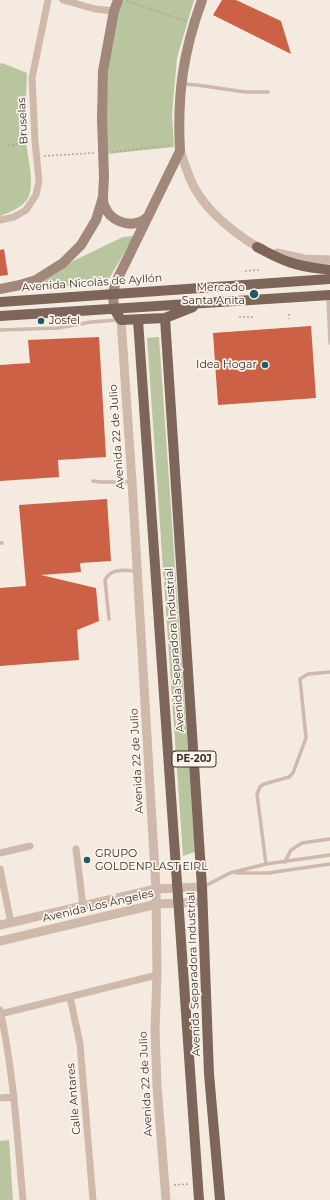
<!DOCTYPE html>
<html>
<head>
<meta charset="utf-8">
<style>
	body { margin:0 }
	canvas { display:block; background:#f4eadf }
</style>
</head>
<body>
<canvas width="330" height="1200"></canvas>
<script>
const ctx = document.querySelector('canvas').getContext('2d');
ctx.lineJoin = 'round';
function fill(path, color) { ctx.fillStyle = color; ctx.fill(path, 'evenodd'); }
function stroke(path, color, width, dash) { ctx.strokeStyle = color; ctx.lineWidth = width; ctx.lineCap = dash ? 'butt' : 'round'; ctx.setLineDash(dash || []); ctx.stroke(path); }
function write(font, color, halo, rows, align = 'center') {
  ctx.font = font + ' Montserrat,sans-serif'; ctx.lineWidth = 3.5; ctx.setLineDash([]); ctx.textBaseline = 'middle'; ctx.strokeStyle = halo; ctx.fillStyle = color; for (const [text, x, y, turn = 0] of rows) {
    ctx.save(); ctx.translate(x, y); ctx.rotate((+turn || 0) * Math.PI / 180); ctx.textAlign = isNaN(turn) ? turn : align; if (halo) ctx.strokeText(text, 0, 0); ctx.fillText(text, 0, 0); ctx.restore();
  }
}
fill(new Path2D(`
	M 122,0 L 194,0 L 177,58 L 172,114 L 174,147 L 107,154 L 106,111 L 108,68 L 117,11 Z
	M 2,63 L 27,73 C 26,94 25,116 26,137 C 26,155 36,183 28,198 C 22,208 10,212 0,216 L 0,64 Z
	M 134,236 L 106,284 L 42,288 L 43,282 L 75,260 L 123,237 Z
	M 159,337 L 195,852 L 183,856 L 147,338 Z
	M 9,1140 L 13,1200 L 0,1200 L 0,1141 Z`), '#b9c59e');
fill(new Path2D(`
	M 222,0 L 236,0 L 281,21 L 291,54 L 213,15 Z
	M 4,249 L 8,275 L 0,276 L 0,250 Z
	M 311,326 L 316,398 L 218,405 L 213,333 Z
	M 99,337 L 106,457 L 58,460 L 59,477 L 0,481 L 0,365 L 30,363 L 28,340 Z
	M 107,499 L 111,561 L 80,563 L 81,572 L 41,575 L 96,588 L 99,621 L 77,630 L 79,660 L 0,666 L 0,588 L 26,586 L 19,505 Z`), '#cc6145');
stroke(new Path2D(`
	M 127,1 L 186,21
	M 8,146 L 27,142
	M 112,152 L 172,145
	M 44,156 L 94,153
	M 245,271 L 259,270
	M 289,314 L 289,319
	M 239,317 L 253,317
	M 174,1185 L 188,1184`), '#baa394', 1.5, [2, 2]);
stroke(new Path2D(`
	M 184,84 L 197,85 L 245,92 L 268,92
	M 328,297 L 330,343
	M 0,330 L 58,328 L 91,322 L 118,320
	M 93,481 L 100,482 L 131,482
	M 0,543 L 2,543
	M 109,619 L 105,580 C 110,568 126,570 136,571
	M 285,862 L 291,850 L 302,843 L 330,839
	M 266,864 L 257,794 L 260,787 L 264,784 L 289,777 L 293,773 L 306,738 L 300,679 L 308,674 L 330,672
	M 237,873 L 268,873 L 330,864
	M 203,887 L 230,873 L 266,864 L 330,855`), '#ceb9aa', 3.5);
stroke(new Path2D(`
	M 63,0 L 95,9 L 114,11
	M 0,220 L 14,217 L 26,210 L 36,195 L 39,181 L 35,141 L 32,78 L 48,0
	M 76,849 L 83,906
	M 0,853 L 30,846
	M 0,869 L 11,923
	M 70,997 L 80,1044 L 93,1200
	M 0,1010 C 14,1073 17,1136 23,1200
	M 0,1014 L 157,975
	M 0,1098 L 14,1097`), '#ceb9aa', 7);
stroke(new Path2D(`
	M 180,151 C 184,161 187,172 192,183 C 201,202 217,218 234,231 C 243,238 252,245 263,249
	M 277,253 L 304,259 L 330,260
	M 121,320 L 132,482 L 156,889 L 157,975 L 155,1030 L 157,1086 L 166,1200
	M 0,925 L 156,889 L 202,887
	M 0,941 L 157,904 L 203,902`), '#ceb9aa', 9);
stroke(new Path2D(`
	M 103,197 C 103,200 103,204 105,207 C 110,220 127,227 140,222 C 143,221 146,218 148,217
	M 0,289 L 20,285 L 36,280 L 63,263 L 81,245 L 96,220 L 103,197 L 104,177 L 102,118 L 103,71 L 114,11 L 118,0
	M 114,309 L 113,294 L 115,284 L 180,151 C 177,95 183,52 202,0`), '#a2887b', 10);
stroke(new Path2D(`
	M 257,247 C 267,252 277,258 289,262 C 302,267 316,268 330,270
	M 0,302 L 330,279
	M 114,309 L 121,320 L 165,318 L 193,307
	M 0,316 L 330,295
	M 165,318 L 202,887 L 209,1074 L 220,1200
	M 138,320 L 199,1200`), '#7e655a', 10);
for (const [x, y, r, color] of [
	[254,294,5,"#1c5e5f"],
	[41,321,4,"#1c5e5f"],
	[265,365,4,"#1c5e5f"],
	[87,860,4,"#1c5e5f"]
]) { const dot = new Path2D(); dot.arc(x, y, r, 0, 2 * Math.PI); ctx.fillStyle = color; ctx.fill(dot); stroke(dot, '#fbf4ed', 1.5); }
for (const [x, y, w] of [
	[194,759,44]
]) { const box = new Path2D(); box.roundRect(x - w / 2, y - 8, w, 16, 3); ctx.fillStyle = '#fbf4ed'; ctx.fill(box); stroke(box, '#3b2f2a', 1); }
write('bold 10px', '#3b2f2a', null, [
	["PE-20J",194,759]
]);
write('11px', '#3b2f2a', '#fbf4ed', [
	["Bruselas",23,121,-93],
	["Avenida Nicolás de Ayllón",92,283,-4],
	["Avenida 22 de Julio",117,437,-94],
	["Avenida Separadora Industrial",175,650,-94],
	["Avenida 22 de Julio",137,761,-93],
	["Avenida Los Ángeles",98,906,-13],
	["Avenida Separadora Industrial",194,974,-92],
	["Avenida 22 de Julio",146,1084,-93],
	["Calle Antares",74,1099,-95]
]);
write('11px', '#3b2f2a', '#fbf4ed', [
	["Mercado",245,288],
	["Santa Anita",245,301],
	["Josfel",49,321,"left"],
	["Idea Hogar",257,365],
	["GRUPO",95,854,"left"],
	["GOLDENPLAST EIRL",95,867,"left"]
], 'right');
</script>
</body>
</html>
